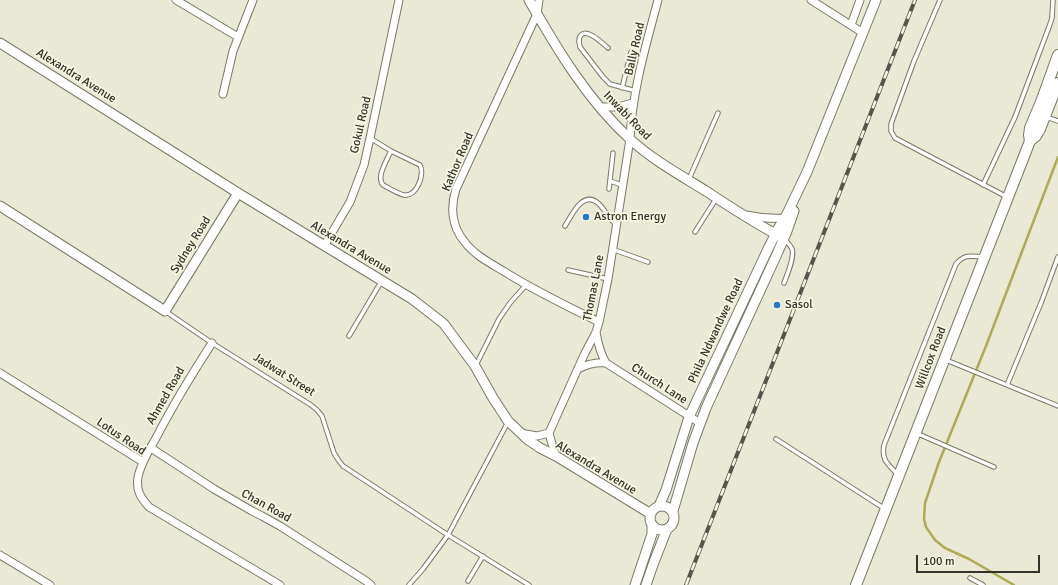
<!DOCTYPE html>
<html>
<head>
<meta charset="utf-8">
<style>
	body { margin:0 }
	#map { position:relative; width:1058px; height:585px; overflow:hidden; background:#e9e9d6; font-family:Signika,sans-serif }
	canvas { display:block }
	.scale { position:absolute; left:916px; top:555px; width:124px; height:18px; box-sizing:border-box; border:2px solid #33322b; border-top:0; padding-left:5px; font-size:12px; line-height:14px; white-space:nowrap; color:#33322b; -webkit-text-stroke:3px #f6f6e3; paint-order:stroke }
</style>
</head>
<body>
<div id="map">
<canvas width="1058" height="585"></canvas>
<div class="scale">100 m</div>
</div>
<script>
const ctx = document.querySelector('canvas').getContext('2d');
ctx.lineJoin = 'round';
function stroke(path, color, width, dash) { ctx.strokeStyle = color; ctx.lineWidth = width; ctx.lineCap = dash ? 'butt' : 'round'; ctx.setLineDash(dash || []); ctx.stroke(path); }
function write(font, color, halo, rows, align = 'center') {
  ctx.font = font + ' Signika,sans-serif'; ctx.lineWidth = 3.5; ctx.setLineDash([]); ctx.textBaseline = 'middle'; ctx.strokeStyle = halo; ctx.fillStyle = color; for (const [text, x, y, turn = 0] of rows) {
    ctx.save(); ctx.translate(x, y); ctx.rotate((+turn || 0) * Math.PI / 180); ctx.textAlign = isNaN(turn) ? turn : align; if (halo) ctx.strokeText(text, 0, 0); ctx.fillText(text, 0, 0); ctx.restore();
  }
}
stroke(new Path2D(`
	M 1014,585 L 969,559 L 945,548 L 935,540 L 926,527 L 924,519 L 925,503 L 939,462 L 986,346 L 1058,157`), '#b0ab52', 2.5);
const service = new Path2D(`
	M 940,0 L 914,61 L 891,124 L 891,131 L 895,138 L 1007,197
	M 608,48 C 603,44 588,28 581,35 C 578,38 579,42 580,47 L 603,77 L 610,84 L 636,91
	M 622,88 L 631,52
	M 1046,117 L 1058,121
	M 370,138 L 391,151 L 420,165 C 425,174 417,197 404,195 C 398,194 389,188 383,185 C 376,177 387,160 391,151
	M 689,179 L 718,113
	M 610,181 L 622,185
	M 983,185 L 1015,117 L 1049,27 L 1052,18 L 1053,0
	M 609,189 L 613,153
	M 565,226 C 572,215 583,189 599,204 C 603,208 606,213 609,217 C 611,220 613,222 616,224
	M 695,232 L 716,199
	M 612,249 L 648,262
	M 568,270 L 608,279
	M 784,283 C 787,275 795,257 792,249 C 790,244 787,242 784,239
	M 165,311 L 212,343 L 311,405 L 317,410 L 322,416 L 334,453 L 339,461 L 343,466 L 448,535 L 529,585
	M 349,336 L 381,282
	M 946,360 L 1058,406
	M 476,365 L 499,319 L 510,303 L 526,285
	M 1007,385 L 1041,303 L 1058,257
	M 916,433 L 994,467
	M 776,439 L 885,509
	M 898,475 C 888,464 881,460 884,445 L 956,264 C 965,254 970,256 983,257
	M 970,578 L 983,585
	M 468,581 L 483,556
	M 409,585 L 423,569 L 448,535 L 508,422`);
const minor = new Path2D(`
	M 176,0 L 238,37
	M 539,0 L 537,14 L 456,189 C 450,207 452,227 464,241 C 474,255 490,263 505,272 C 535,291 567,306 599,322
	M 811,0 L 863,33
	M 851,25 L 860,0
	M 223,94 L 233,51 L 253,0
	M 600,107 L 618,107 L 633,103
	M 746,215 C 760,218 771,219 785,218
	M 324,246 L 350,202 L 364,165 L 370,138 L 399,0
	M 596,332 C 598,344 600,353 606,363 L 700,423
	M 212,343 C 192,374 173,405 156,438 C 149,450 141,463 138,477 C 136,490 140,497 149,507 L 280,585
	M 578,369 C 587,364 595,362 606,363
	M 0,373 L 143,462
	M 520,433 L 537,436 L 549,433
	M 151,448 L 214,489 L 252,511 L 262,516 L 280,526 L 366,581 L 371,585
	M 556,456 L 552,444 L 549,433 L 584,355 L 596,332 L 599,322 L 608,279 L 630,139 C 632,92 646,45 658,0
	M 0,555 L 50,585`);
const tertiary = new Path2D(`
	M 529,0 C 557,49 588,101 631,140 C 653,160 680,175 706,191 C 730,207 755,223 781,237
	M 0,43 L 238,193 L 412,299 L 434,316 L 444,324 L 475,366 L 493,398 L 508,421 L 527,439 L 540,448 L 556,456 L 651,514
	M 0,206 L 165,311 L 238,193
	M650 518a12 12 0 1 1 24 0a12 12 0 1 1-24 0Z
	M 659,506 L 666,490 L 689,417 L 768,249 L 779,227 L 785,218 L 807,172 L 876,0
	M 673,511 L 693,443 L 706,408 L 777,254 L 787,231 L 794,211
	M 635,585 L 652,534 L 652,525
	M 646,585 L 654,562 L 667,529`);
const secondary = new Path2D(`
	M 1030,141 L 1029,135 L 1030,128 L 1041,102 L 1058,55
	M 856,585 L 1030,141 L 1036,136 L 1040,129 L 1058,83`);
stroke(service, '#797968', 5.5);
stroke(minor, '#797968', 9);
stroke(tertiary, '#797968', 11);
stroke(secondary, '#797968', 12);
stroke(service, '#fff', 3.5);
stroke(minor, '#fff', 7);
stroke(tertiary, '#fff', 9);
stroke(secondary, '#fff', 10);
const rail = new Path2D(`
	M 686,585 L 915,0`);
stroke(rail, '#56554b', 4);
stroke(rail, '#f6f6e3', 2.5, [8]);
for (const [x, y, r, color] of [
	[586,217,4,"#247ac8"],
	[777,305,4,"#247ac8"]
]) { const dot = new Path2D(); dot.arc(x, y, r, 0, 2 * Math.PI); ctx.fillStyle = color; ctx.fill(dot); stroke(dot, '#f6f6e3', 1.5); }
write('12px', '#33322b', '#f6f6e3', [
	["Bally Road",635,49,-77],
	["Alexandra Avenue",76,76,32],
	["Inwabi Road",627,116,46],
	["Gokul Road",361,125,-77],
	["Kathor Road",458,162,-67],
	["Sydney Road",191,245,-58],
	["Alexandra Avenue",351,248,31],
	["Thomas Lane",594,288,-79],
	["Phila Ndwandwe Road",716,331,-65],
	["Willcox Road",931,358,-69],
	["Jadwat Street",284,375,32],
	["Church Lane",659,384,33],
	["Ahmed Road",166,396,-60],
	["Lotus Road",121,437,34],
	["Alexandra Avenue",596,468,31],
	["Chan Road",266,506,29]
]);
write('12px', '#33322b', '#f6f6e3', [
	["Astron Energy",594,217],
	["Sasol",785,305]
], 'left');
</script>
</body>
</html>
